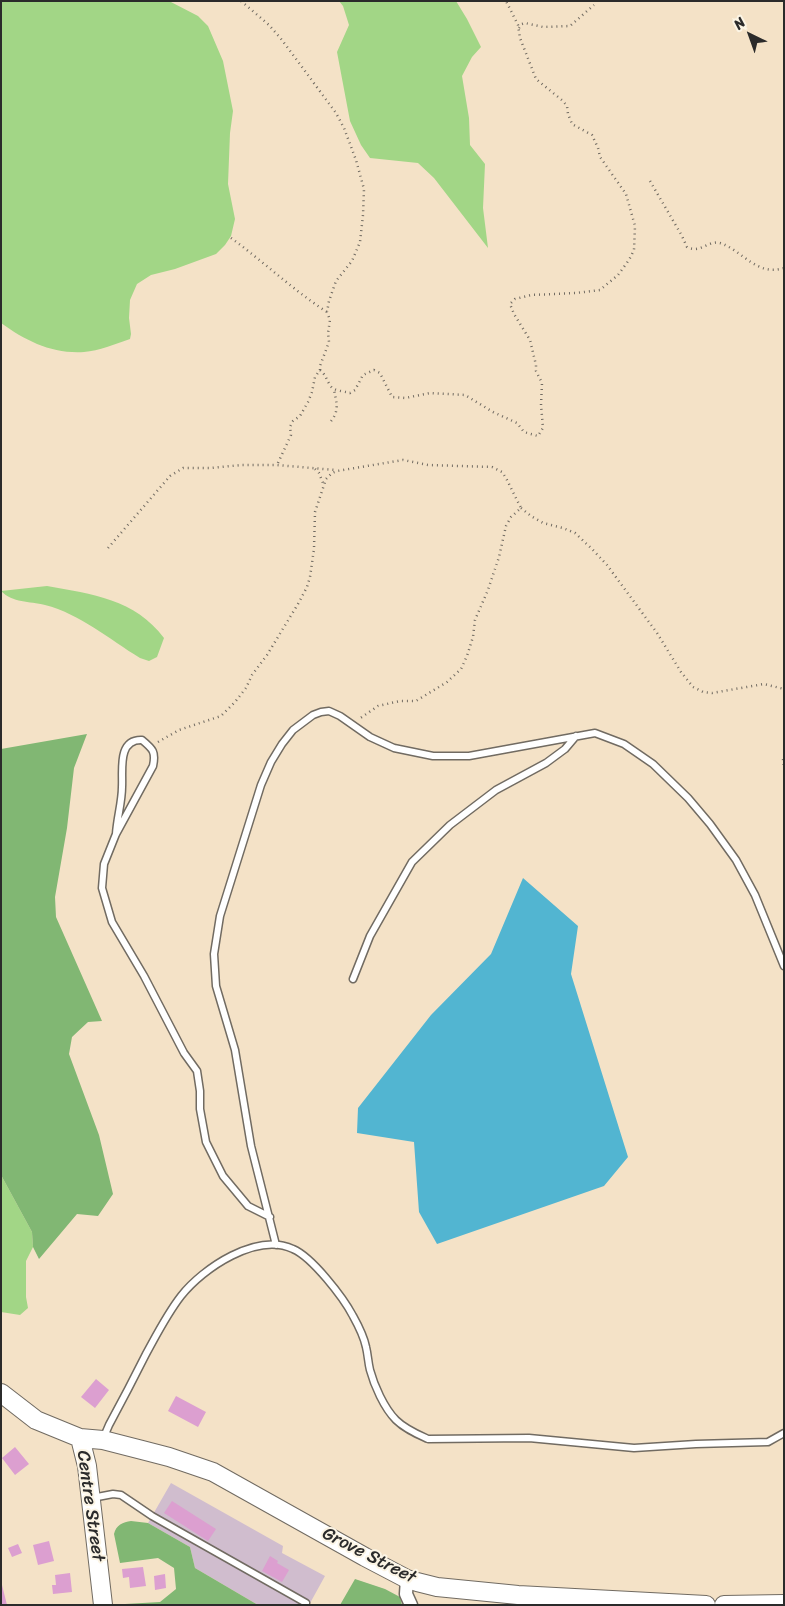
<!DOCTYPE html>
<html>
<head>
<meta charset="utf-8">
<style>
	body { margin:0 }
	#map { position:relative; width:785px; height:1606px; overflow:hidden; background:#f4e2c7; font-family:Sriracha,sans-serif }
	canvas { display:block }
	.frame { position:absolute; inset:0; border:2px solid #2b2b2b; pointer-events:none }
	.north { position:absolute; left:725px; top:10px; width:50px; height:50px; -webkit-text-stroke:4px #fcf5e5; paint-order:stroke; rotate:318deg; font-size:14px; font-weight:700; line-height:20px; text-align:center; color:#2b2b2b }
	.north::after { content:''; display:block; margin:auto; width:18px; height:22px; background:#2b2b2b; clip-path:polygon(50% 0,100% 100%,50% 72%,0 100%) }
</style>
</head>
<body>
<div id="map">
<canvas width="785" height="1606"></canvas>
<div class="frame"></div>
<div class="north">N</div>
</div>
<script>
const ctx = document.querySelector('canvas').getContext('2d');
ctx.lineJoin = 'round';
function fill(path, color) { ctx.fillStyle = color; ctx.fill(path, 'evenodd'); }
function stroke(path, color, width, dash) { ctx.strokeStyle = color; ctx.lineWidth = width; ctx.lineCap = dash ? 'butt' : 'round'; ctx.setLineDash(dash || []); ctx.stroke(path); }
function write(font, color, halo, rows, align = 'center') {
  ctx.font = font + ' Sriracha,sans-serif'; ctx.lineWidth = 4; ctx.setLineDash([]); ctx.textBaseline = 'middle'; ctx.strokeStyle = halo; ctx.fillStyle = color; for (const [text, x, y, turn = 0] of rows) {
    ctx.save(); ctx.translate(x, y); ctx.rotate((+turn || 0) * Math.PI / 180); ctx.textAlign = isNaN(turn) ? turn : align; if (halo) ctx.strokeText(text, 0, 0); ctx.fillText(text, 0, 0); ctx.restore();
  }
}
fill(new Path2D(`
	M 171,1483 L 283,1546 L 282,1553 L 325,1576 L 309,1605 L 258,1605 L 195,1568 L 190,1547 L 148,1523 Z`), '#d0bdce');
fill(new Path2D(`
	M 1,1 L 169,1 L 198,16 L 208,26 L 223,61 L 233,111 L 230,133 L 228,184 L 235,219 L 231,236 L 225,245 L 216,254 L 175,269 L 151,275 L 137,284 L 130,300 L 129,318 L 131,334 L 130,339 C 115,344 99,351 84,352 C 52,354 26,341 1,323 Z
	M 339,1 L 456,1 L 467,19 L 481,47 L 472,57 L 462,76 L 469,118 L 470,145 L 485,164 L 483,208 L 488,248 L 434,178 L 418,163 L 370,158 L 361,145 L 350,121 L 337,52 L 349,25 L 343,6 Z
	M 47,586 C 92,594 135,599 164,638 L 157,657 L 149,661 L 140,658 C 109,639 80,614 45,605 C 29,601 13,603 1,591 Z
	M 1,1175 L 32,1232 L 33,1247 L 26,1261 L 26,1297 L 28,1308 L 20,1315 L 1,1312 Z`), '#a2d686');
fill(new Path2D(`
	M 87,734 L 74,768 L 67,828 L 55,897 L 56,917 L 102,1021 L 88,1022 L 72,1037 L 69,1054 L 99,1135 L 113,1194 L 98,1216 L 77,1214 L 39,1259 L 33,1247 L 32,1232 L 1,1175 L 1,749 Z
	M 131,1521 L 148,1523 L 190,1547 L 195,1568 L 258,1605 L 125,1605 L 125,1604 L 160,1602 L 176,1589 L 174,1568 L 158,1558 L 120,1563 L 114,1534 C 116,1525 123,1522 131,1521 Z
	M 355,1579 L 385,1589 L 400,1597 L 402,1605 L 340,1605 Z`), '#81b773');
fill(new Path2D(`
	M 523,878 L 578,926 L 571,974 L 628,1157 L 604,1186 L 437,1244 L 419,1212 L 414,1142 L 357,1133 L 358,1108 L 431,1015 L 491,954 Z`), '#52b5d1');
fill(new Path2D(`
	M 96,1379 L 109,1390 L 95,1408 L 81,1397 Z
	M 176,1396 L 206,1412 L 198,1427 L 168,1411 Z
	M 15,1447 L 29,1464 L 15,1475 L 2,1458 Z
	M 172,1501 L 216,1529 L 208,1541 L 164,1513 Z
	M 49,1541 L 54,1561 L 38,1565 L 33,1545 Z
	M 18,1544 L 22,1553 L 12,1557 L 8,1548 Z
	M 270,1556 L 278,1561 L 277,1563 L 289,1570 L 282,1582 L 262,1571 Z
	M 143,1567 L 146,1586 L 130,1588 L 129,1577 L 123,1578 L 122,1569 Z
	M 70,1573 L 72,1592 L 53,1594 L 52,1585 L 56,1585 L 55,1575 Z
	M 165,1574 L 166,1588 L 155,1590 L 154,1576 Z
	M 1,1585 L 2,1585 L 7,1605 L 1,1605 Z`), '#dc9fd0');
const lane = new Path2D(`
	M 116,834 C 117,818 122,802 122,787 C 123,771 117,739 142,740 C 153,749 156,752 153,766 L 116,834 L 104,864 L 102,888 L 112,922 L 144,976 L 184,1053 L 197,1071 L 200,1091 L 200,1109 L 206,1142 L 223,1176 L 248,1206 L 270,1217
	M 353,979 L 370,936 L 412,862 L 450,825 L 496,790 L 546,763 L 565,749 L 576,736
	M 276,1245 L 251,1146 L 235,1050 L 216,986 L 214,954 L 220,916 L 261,785 L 271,762 L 282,744 L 293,730 L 313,715 L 321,712 L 329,711 L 340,716 L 370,737 L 394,748 L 433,756 L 469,756 L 595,733 L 624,744 L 653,764 L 688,798 L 710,824 L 736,860 L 755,895 L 784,966
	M 103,1439 L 109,1425 C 122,1401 134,1378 146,1354 C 157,1334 167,1314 181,1296 C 203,1268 257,1232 293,1249 C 312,1257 343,1297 353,1316 C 358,1325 364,1337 366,1347 C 368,1355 368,1362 370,1370 C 374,1385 384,1408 396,1420 C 405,1429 417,1434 428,1439 L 529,1438 L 634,1448 L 696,1444 L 768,1442 L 784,1433
	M 92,1498 L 113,1494 L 121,1495 L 152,1516 L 306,1603`);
const street = new Path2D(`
	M 407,1579 L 406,1594 L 411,1605`);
const secondary = new Path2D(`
	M 1,1393 L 36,1420 L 80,1438 L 103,1440 L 142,1450 L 169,1457 L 213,1472 L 365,1557 L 407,1579 L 417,1582 L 437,1587 L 518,1595 L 706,1605
	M 80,1438 L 87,1466 L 103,1605
	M 724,1605 L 784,1604`);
stroke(lane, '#716b62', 9);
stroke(street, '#716b62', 15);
stroke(secondary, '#716b62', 20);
stroke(new Path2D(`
	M 241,1 L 269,25 L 282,40 L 336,113 L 344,128 L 356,160 L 364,189 L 363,215 L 360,242 L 352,261 L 336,281 L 329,301 L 327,312 L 330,320 L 328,333 L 329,342 L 320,366 L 320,370 L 315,377 L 312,392 L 308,402 L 300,416 L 293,421 L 290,427 L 291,435 L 277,465
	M 519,28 L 522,24 L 525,23 L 543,27 L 570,26 L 594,5
	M 650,181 L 682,236 L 687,247 C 700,254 708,240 720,243 C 742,250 757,277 784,268
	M 231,238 C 264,262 293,290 327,312
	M 320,370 C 326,375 326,379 330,385 C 333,391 343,391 350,393 L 355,390 L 363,375 L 374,370 L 380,373 L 392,397 L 405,398 L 430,393 L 465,395 L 493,412 L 517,423 L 524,432 L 538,436 L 543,428 L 541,405 L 542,383 L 536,371 L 536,365 L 530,340 L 514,314 L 510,304 L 515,299 L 531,295 L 576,293 L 600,290 L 618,275 L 629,260 L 634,250 L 635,226 L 626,194 L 600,157 L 598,148 L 592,135 L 572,124 L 568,114 L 567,106 L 563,101 L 536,79 L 520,38 L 518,25 L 506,1
	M 331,421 C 340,410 336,402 334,389
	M 315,469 L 319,473 L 323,483
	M 521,508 L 531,516 L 543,523 L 563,528 L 575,533 L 592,549 L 607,565 L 657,633 L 681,672 L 693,687 L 703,692 L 712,693 L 764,684 L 784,689
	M 108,548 L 170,476 L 183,468 L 210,468 L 242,465 L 277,465 L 335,470
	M 158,742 L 179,730 L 221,716 L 235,702 L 246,688 L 252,675 L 267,655 L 298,604 L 307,587 L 310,577 L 314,549 L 315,512 L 326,479 L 332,473 L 337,471 L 403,460 L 428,465 L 492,467 L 502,472 L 506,478 L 521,508 L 511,517 L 506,526 L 499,557 L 488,590 L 475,620 L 473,637 L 467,656 L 461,669 L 447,682 L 416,701 L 400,701 L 378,706 L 359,719
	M 783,759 L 784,767`), '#716b62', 2.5, [1, 4]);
stroke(lane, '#fff', 6);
stroke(street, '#fff', 12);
stroke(secondary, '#fff', 18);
write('18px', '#2b2b2b', '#fcf5e5', [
	["Centre Street",90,1506,82],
	["Grove Street",369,1556,27]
]);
</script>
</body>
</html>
